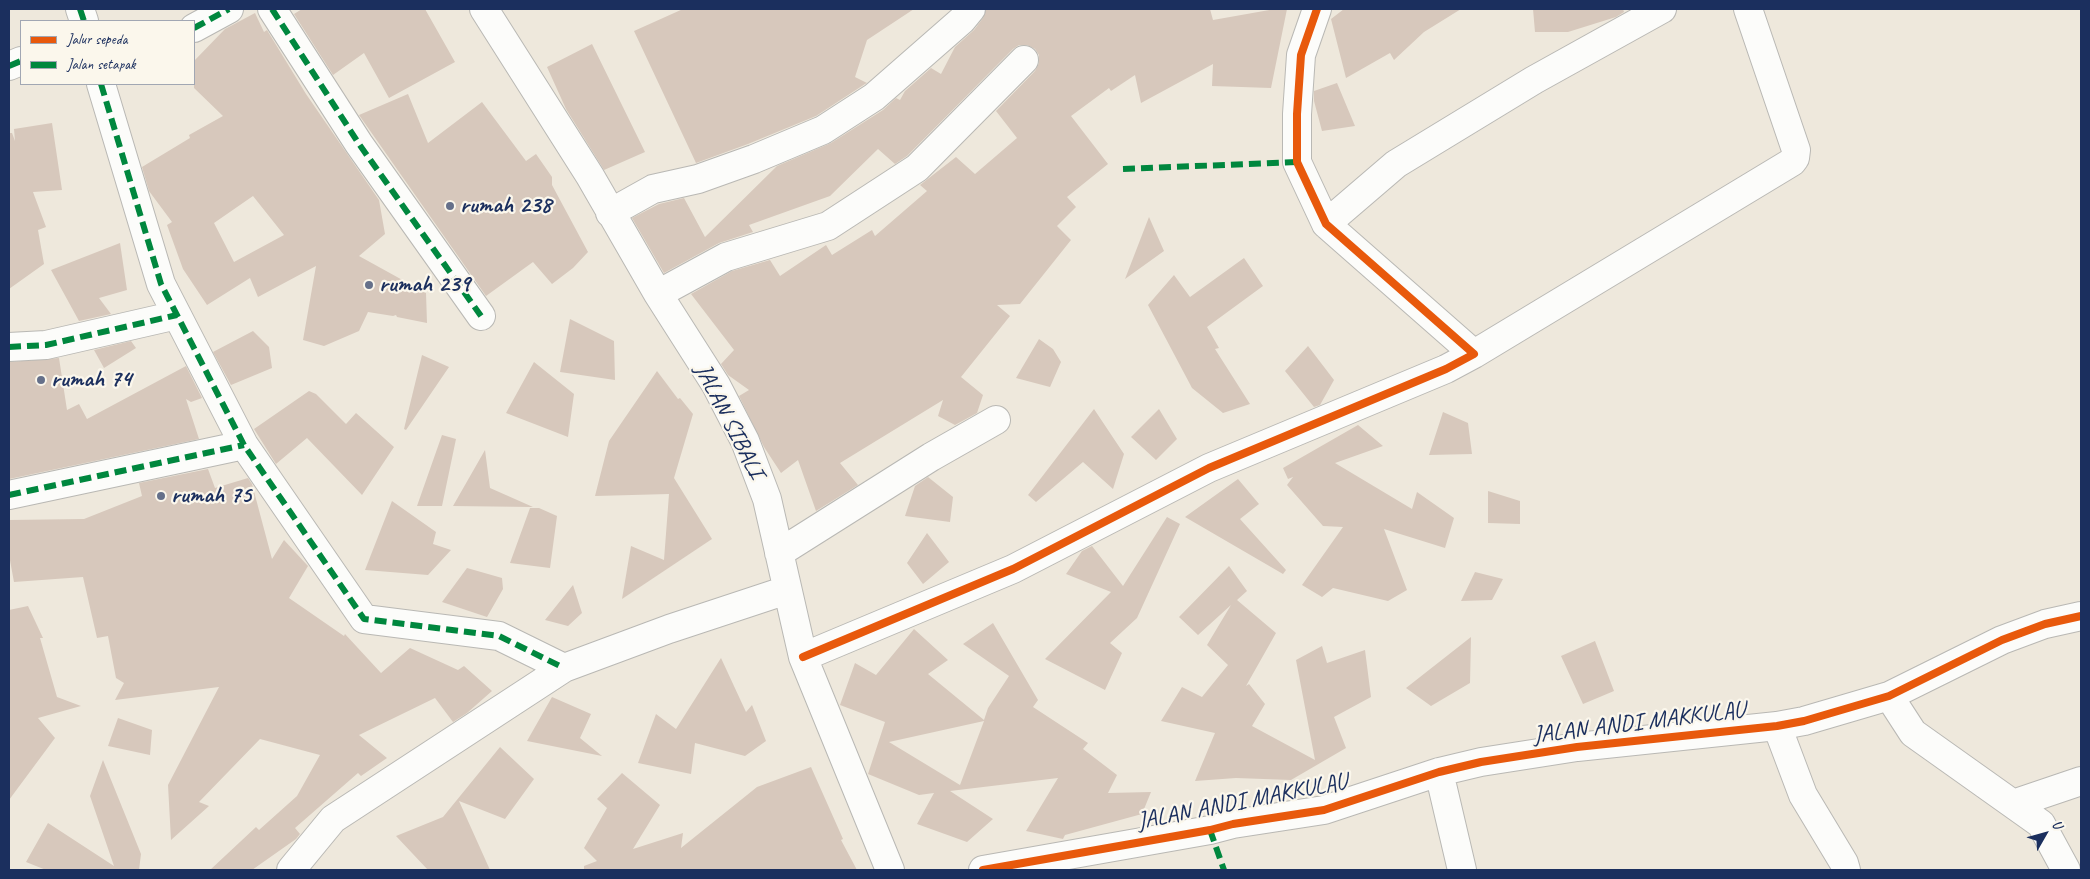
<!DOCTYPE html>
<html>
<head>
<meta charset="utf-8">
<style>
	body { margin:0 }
	#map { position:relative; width:2090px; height:879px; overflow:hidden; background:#eee8dc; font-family:Caveat,sans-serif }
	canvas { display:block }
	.frame { position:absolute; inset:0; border:10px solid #1b2f5e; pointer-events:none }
	.legend { position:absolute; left:20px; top:20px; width:175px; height:65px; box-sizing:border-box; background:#fbf7ec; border:1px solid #a1a7b3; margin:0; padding:6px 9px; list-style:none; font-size:15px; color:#1b2f5e }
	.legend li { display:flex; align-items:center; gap:10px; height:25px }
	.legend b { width:25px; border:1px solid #a1a7b3 }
	.north { position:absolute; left:2020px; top:809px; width:50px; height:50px; -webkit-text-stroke:4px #fbf7ec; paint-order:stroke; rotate:52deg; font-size:14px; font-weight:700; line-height:20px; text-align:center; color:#1b2f5e }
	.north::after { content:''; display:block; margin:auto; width:18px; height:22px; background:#1b2f5e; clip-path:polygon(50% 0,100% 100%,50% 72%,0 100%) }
</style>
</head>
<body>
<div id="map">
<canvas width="2090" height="879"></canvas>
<div class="frame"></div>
<ul class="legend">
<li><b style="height:6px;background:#e8590c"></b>Jalur sepeda</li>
<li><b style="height:6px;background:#00873e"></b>Jalan setapak</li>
</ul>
<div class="north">U</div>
</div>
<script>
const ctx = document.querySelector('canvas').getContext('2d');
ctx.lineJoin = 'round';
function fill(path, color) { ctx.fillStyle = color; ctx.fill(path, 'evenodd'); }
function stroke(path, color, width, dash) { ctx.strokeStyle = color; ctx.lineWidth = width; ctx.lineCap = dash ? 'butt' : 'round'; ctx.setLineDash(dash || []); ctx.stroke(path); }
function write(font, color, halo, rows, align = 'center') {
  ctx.font = font + ' Caveat,sans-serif'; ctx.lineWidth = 4.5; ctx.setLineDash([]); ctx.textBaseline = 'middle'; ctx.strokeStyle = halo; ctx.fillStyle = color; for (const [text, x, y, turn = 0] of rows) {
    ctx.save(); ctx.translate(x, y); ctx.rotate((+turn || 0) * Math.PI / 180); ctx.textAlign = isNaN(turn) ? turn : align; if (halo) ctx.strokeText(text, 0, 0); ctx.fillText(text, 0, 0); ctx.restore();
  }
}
fill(new Path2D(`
	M 302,9 L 425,9 L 455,62 L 389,98 L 364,53 L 333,75 L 294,14 Z
	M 683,9 L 914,9 L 867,40 L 855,77 L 867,83 L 865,84 L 816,116 L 748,144 L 696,163 L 634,31 Z
	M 986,9 L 1210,9 L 1213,20 L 1275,9 L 1287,9 L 1271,88 L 1212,86 L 1213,64 L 1141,103 L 1135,75 L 1111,91 L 1109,88 L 1071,116 L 1108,164 L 1067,197 L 1076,207 L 1057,226 L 1071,240 L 1020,304 L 997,305 L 1010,316 L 961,377 L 983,395 L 977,413 L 955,425 L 938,416 L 943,400 L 840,463 L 858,485 L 816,511 L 798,460 L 781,473 L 764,447 L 739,396 L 749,390 L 728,375 L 721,364 L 734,350 L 691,294 L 732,271 L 770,260 L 780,276 L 826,245 L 832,255 L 872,230 L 875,236 L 927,191 L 920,185 L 956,157 L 975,174 L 1017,138 L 996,111 L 1035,71 L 1039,63 L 1039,55 L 1035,49 L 1027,45 L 1019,45 L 1013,49 L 907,156 L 895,164 L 878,149 L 830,196 L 749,225 L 753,232 L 719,243 L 664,273 L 632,218 L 659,204 L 684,198 L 705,237 L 777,166 L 831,143 L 883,110 L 896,98 L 900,100 L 905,91 L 931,68 L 941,74 L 955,47 L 974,30 L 983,18 Z
	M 1344,9 L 1461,9 L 1424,32 L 1394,60 L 1390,53 L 1346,78 L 1331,19 Z
	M 1533,9 L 1623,9 L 1624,12 L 1616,17 L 1568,32 L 1535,32 Z
	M 255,13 L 264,32 L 267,30 L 306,94 L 379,200 L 385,234 L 359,256 L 426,293 L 427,323 L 397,317 L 396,315 L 393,316 L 368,312 L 359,331 L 324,346 L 303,340 L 316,266 L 258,297 L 250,278 L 207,305 L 183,269 L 167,225 L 172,222 L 149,191 L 142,167 L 190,138 L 189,135 L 223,116 L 194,88 L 194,61 L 225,29 ZM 253,196 L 284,235 L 234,262 L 214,223 Z
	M 592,44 L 645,152 L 604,170 L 566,109 L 547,67 Z
	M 1337,83 L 1355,126 L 1322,131 L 1314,101 L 1314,91 Z
	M 408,94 L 428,143 L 482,102 L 526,161 L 536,154 L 552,177 L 552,185 L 588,252 L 573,268 L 552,284 L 533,262 L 486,296 L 359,115 Z
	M 52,123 L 62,190 L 33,192 L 46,227 L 38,230 L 44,264 L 9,289 L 9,133 L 12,133 L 15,141 L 14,129 Z
	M 1149,217 L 1164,251 L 1125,279 Z
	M 120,243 L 127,290 L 99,298 L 111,314 L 79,321 L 51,270 Z
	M 1244,258 L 1263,286 L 1207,327 L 1219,348 L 1215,349 L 1250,404 L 1223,413 L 1192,388 L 1148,305 L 1174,275 L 1190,297 Z
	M 570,319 L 614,341 L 615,380 L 560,372 Z
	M 253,331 L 269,347 L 272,368 L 231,385 L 213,352 Z
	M 1039,339 L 1053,349 L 1061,362 L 1050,387 L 1016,378 Z
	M 131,341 L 136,348 L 104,368 L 94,350 Z
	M 1308,346 L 1334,380 L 1320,405 L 1314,407 L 1285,371 Z
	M 422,355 L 449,367 L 406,430 L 404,429 Z
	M 59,358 L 67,410 L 79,404 L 87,419 L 186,366 L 202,398 L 191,402 L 186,399 L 199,439 L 9,479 L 9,362 Z
	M 534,362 L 574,394 L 568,437 L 506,413 Z
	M 657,371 L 678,399 L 680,398 L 693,414 L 674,478 L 712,539 L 622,599 L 631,546 L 664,560 L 669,494 L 595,496 L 609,441 Z
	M 309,391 L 316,394 L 346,424 L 356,413 L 394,447 L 362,495 L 307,438 L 276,464 L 254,429 Z
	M 1094,409 L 1124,454 L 1113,489 L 1083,462 L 1036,502 L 1028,495 Z
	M 1159,409 L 1177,439 L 1156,460 L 1131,437 Z
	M 1443,412 L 1468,423 L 1472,454 L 1429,455 Z
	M 1358,425 L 1383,446 L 1335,463 L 1412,509 L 1417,492 L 1454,518 L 1445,548 L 1384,529 L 1407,590 L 1388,601 L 1333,588 L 1322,597 L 1302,585 L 1343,527 L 1323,526 L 1287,485 L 1293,477 L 1288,479 L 1283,468 Z
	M 442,435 L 456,439 L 442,506 L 417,506 Z
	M 485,450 L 490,488 L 533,507 L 453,506 Z
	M 208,469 L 215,488 L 248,478 L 252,484 L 272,559 L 284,540 L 308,566 L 289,598 L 344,636 L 345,634 L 381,673 L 410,648 L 458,670 L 464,666 L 492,691 L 467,713 L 453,722 L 435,698 L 359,735 L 387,758 L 361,776 L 358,773 L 295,828 L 300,834 L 296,839 L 252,870 L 210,870 L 256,827 L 259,830 L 297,796 L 320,755 L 260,739 L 199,802 L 209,806 L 171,840 L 168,785 L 219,687 L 115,700 L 124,683 L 116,678 L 108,636 L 97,638 L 83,577 L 14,582 L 9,555 L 9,520 L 84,519 L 142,496 L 139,483 Z
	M 928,477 L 953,497 L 950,522 L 905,516 L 915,486 Z
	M 1238,479 L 1259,504 L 1240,519 L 1286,570 L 1283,574 L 1185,517 Z
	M 1488,491 L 1520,501 L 1520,524 L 1488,523 Z
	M 392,501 L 436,532 L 433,544 L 451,550 L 428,575 L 365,570 Z
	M 530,508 L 539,508 L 557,516 L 550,568 L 510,563 Z
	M 1167,517 L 1180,524 L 1137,618 L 1110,643 L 1122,653 L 1105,690 L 1045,659 L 1111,592 L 1066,574 L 1082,551 L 1092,546 L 1123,586 Z
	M 927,533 L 949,562 L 923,584 L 907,563 Z
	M 1229,566 L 1247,591 L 1237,600 L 1276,633 L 1246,686 L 1249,684 L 1265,704 L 1252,726 L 1315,760 L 1296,660 L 1322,646 L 1327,663 L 1365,650 L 1371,697 L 1334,717 L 1346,748 L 1291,780 L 1236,778 L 1195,781 L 1215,733 L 1161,721 L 1182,687 L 1202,697 L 1228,665 L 1207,645 L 1231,605 L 1198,635 L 1179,617 Z
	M 467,568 L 502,578 L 503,589 L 487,617 L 442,602 Z
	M 1475,572 L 1503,579 L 1492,600 L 1461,601 Z
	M 573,585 L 582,613 L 568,626 L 545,620 Z
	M 28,606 L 43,638 L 40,638 L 57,697 L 81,706 L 38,718 L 55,738 L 9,800 L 9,610 Z
	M 993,623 L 1038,700 L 1033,707 L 1088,743 L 1083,749 L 1117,775 L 1108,793 L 1151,792 L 1142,814 L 1065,835 L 1063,839 L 1026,831 L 1058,778 L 950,791 L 993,819 L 967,842 L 917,824 L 934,793 L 919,795 L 868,774 L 885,722 L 840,705 L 855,663 L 876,675 L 914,629 L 948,660 L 928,674 L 984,720 L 988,708 L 1009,676 L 963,644 ZM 984,721 L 960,785 L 889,742 Z
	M 1471,637 L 1470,683 L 1431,706 L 1406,688 Z
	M 1595,641 L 1614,691 L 1583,704 L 1561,656 Z
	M 721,658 L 746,712 L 752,705 L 766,741 L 745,756 L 695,743 L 691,774 L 638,763 L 656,714 L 676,729 Z
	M 552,697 L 591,714 L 580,738 L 602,756 L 527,741 Z
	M 118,718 L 152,730 L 150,755 L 108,746 Z
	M 500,747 L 534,779 L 505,819 L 459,801 L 490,870 L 428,870 L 396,836 L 443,817 Z
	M 103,760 L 141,854 L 139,870 L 46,870 L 26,862 L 48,823 L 114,866 L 90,796 Z
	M 811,767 L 843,839 L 841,840 L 857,870 L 584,870 L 584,866 L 597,861 L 584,848 L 607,808 L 597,799 L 622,773 L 660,805 L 633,849 L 683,833 L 681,848 L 757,787 Z`), '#d7c8bc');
const minor = new Path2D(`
	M 80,9 L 84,21
	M 272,9 L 359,144 L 481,316
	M 484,9 L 590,176 L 658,294 L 716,385 L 745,441 L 767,499 L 803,657 L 890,870
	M 194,28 L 229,9
	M 9,66 L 21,61
	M 101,84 L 161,284 L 244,445 L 364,619 L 499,636 L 564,668
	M 610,213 L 653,189 L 698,179 L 754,159 L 823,130 L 874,97 L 962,20 L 971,9
	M 1326,224 L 1396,164 L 1534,80 L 1662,9
	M 658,294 L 726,257 L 828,226 L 917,168 L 1024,60
	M 9,347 L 46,345 L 177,315
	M 1474,354 L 1792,162 L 1795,158 L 1796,150 L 1748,9
	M 9,495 L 244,445
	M 779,553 L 931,457 L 996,420
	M 803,657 L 1013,569 L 1209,468 L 1446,369 L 1474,354 L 1326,224 L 1297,162 L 1297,114 L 1301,55 L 1317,9
	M 1889,696 L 1913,733 L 2041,824 L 2066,870
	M 1777,726 L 1803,795 L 1844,863 L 1846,870
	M 1439,772 L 1462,870
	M 2013,804 L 2081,781
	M 291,870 L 333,819 L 564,668 L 669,629 L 787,590
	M 983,870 L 1210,830 L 1233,824 L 1324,810 L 1439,772 L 1481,762 L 1577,747 L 1777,726 L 1804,721 L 1889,696 L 2002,640 L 2045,624 L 2081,616`);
stroke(minor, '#b9b8b4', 30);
stroke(minor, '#fcfcfa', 28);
stroke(new Path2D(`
	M 80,9 L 84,21
	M 272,9 L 359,144 L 481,316
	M 194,28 L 229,9
	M 9,66 L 21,61
	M 101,84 L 161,284 L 244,445 L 364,619 L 499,636 L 564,668
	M 1123,169 L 1297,162
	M 9,347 L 46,345 L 177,315
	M 9,495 L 244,445
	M 1210,830 L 1224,870`), '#00873e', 6, [12, 6]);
stroke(new Path2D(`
	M 803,657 L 1013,569 L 1209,468 L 1446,369 L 1474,354 L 1326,224 L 1297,162 L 1297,114 L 1301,55 L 1317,9
	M 983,870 L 1210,830 L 1233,824 L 1324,810 L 1439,772 L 1481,762 L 1577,747 L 1777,726 L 1804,721 L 1889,696 L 2002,640 L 2045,624 L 2081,616`), '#e8590c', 8);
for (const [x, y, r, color] of [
	[450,206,5,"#65708a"],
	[369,285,5,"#65708a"],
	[41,380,5,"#65708a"],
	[161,496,5,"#65708a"]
]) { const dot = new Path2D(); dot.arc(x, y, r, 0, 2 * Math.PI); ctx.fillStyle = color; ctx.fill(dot); stroke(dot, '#fbf7ec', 2); }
write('bold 24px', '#1b2f5e', '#fbf7ec', [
	["rumah 238",460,206],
	["rumah 239",379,285],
	["rumah 74",51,380],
	["rumah 75",171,496]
], 'left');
write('24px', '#1b2f5e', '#fbf7ec', [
	["JALAN SIBALI",729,421,63],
	["JALAN ANDI MAKKULAU",1639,723,-7],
	["JALAN ANDI MAKKULAU",1242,802,-11]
]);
</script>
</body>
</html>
